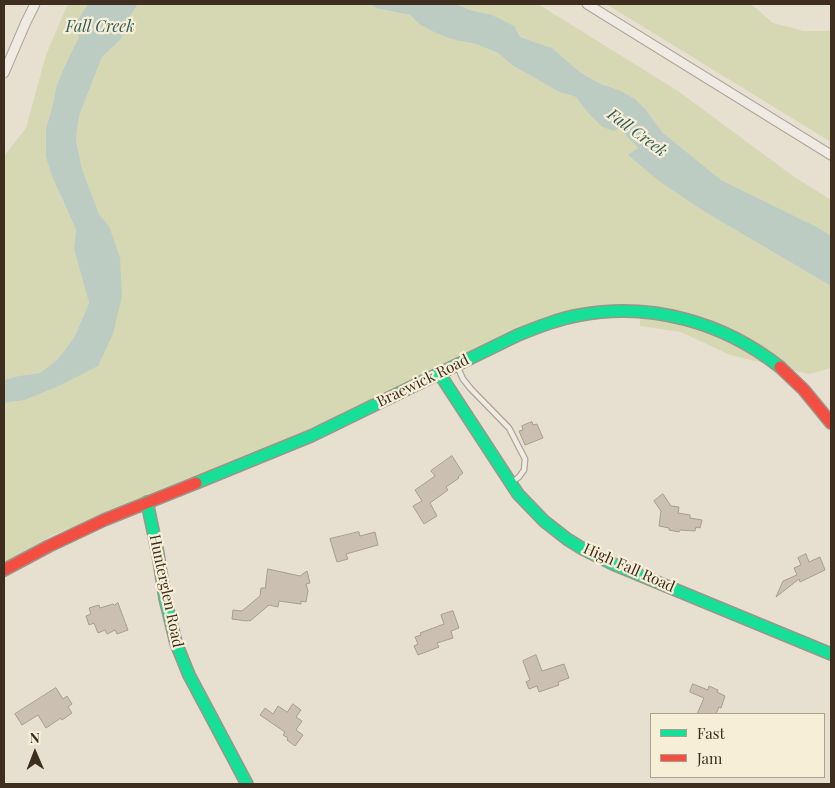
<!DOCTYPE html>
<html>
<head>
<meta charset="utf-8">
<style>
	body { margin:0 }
	#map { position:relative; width:835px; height:788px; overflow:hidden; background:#e7e0d1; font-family:"Playfair Display",serif }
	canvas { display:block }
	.frame { position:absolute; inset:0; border:5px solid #3d2e20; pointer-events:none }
	.legend { position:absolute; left:650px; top:713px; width:175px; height:65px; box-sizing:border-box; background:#f7eed8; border:1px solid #ada18e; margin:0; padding:6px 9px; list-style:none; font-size:15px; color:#3d2e20 }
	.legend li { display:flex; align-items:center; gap:10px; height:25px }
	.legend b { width:25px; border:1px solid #ada18e }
	.north { position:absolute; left:10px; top:728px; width:50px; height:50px; -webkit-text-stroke:4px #f7eed8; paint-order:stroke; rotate:359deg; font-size:14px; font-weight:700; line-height:20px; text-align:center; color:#3d2e20 }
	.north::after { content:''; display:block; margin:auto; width:18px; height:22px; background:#3d2e20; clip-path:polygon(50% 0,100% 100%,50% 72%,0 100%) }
</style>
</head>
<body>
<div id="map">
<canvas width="835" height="788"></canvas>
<div class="frame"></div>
<ul class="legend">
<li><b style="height:6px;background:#16e098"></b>Fast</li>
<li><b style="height:6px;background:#f24e42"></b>Jam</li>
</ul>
<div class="north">N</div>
</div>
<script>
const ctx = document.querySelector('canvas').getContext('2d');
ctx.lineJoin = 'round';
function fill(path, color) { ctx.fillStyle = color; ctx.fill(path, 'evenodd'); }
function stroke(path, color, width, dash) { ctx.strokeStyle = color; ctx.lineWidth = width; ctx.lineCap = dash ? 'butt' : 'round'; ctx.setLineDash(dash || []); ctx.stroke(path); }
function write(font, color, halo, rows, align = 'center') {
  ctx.font = font + ' "Playfair Display",serif'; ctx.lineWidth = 4.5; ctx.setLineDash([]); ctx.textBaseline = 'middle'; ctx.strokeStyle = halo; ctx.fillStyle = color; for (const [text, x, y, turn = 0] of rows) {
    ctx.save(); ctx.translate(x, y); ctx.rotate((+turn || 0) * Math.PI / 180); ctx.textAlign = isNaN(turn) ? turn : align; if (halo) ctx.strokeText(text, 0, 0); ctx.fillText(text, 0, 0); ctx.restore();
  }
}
fill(new Path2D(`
	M 70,4 L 88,4 L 86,6 L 79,37 L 52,108 L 46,128 L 46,157 L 63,202 L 76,230 L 74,249 L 89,303 L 74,338 L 57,360 L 41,373 L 18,376 L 4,380 L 4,156 L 26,128 L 46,55 L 66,8 Z
	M 138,4 L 371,4 L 376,8 L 410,15 L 419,24 L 455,40 L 476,44 L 498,53 L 512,65 L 533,77 L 559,92 L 576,97 L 588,113 L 601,126 L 623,128 L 626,135 L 639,148 L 629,155 L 705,212 L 831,286 L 831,368 L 809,374 L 730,355 L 681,332 L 640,326 L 641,305 L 601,305 L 558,314 L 260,452 L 53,535 L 4,563 L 4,403 L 25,400 L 59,386 L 97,366 L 109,226 L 99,214 L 82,169 L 76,140 L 79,116 L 102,57 L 121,39 L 130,16 Z
	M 456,4 L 538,4 L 678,91 L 793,176 L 831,200 L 831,236 L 819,228 L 721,180 L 662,132 L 646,110 L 619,90 L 601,84 L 581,73 L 552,48 L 520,37 L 492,15 L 470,10 Z
	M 606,4 L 751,4 L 773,23 L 804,31 L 831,31 L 831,142 Z`), '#d6d7b3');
fill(new Path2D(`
	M 88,4 L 138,4 L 130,16 L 121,39 L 102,57 L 79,116 L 76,140 L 82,169 L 99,214 L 109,226 L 120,258 L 122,296 L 113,334 L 98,366 L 59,386 L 25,400 L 4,403 L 4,380 L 18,376 L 40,373 L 57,360 L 74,338 L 89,303 L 74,249 L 76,230 L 52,176 L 46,157 L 46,128 L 52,108 L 57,85 L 65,66 L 79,37 L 75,25 Z
	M 371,4 L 456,4 L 470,10 L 492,15 L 514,26 L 520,37 L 552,48 L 581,73 L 601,84 L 619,90 L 635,99 L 646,110 L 662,132 L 721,180 L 819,228 L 831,236 L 831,286 L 705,212 L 659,181 L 628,155 L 638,148 L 626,135 L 623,128 L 620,128 L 613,131 L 601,126 L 588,113 L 576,97 L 559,92 L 533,77 L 512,65 L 498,53 L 476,44 L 455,40 L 436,33 L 419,24 L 410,15 L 376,8 Z`), '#bcccc2');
const building = new Path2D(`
	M 532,422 L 533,425 L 537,424 L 543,438 L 525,445 L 519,431 L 523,430 L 522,426 Z
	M 452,456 L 463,473 L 458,477 L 459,478 L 446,487 L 448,490 L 430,503 L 437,516 L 424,524 L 413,506 L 422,501 L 415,490 L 435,476 L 431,471 Z
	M 663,494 L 671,506 L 679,507 L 678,513 L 690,515 L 690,518 L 702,520 L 700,528 L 696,527 L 695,531 L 680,530 L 679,532 L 669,530 L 669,528 L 659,526 L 661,511 L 654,501 Z
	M 359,532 L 360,536 L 375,532 L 378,545 L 346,554 L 348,559 L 337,562 L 330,539 Z
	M 806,554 L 809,562 L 820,557 L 825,570 L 800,582 L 799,579 L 776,597 L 783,581 L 797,575 L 794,568 L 801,565 L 798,558 Z
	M 268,569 L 300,576 L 307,571 L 310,583 L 306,584 L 308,591 L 306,602 L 301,601 L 301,604 L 279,601 L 278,607 L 269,605 L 250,621 L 248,620 L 247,621 L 232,619 L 233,610 L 242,611 L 260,596 L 261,588 L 265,588 Z
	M 118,603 L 128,630 L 117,634 L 115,630 L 107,634 L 105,630 L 98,633 L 94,623 L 89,625 L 86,616 L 91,614 L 89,608 L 99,605 L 100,608 L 113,604 L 114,605 Z
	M 453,611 L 459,628 L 451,631 L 453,638 L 437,643 L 439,647 L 418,655 L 414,646 L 418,644 L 415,637 L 421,635 L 420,633 L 444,624 L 441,615 Z
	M 536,655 L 542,671 L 564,664 L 569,678 L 558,682 L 559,685 L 539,692 L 537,686 L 529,689 L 526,682 L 530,680 L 523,661 Z
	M 693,684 L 708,690 L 709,686 L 718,690 L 717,692 L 725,696 L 721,708 L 719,707 L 716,714 L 697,714 L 704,698 L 690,692 Z
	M 56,688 L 63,699 L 67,696 L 72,704 L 68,707 L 72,713 L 62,720 L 61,718 L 46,728 L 38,715 L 22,725 L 15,714 Z
	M 293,704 L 301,710 L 296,717 L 302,721 L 296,730 L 303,735 L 295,746 L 287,740 L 288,738 L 283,735 L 285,732 L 260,715 L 265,708 L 273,714 L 278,706 L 287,712 Z`);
fill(building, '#cbbfb2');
stroke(building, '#a89c90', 1);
const lane = new Path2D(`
	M 457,366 L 463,379 L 471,389 L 509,428 L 525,459 L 524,470 L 519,477 L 512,482`);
const street = new Path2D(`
	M 587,4 L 831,155
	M 4,73 L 26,22 L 35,4`);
const fast = new Path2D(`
	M 439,373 L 518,494 L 544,521 L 567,539 L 583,549 L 613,564 L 831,654
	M 196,483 L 311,436 L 518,335 C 538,327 558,319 580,315 C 651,302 723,322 780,367
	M 147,502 L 158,554 L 165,598 L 176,643 L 189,675 L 247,784`);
const jam = new Path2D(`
	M 780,367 L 804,390 L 831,423
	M 4,570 L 49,546 L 104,520 L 196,483`);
stroke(lane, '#ada599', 7);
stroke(street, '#ada599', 11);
stroke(fast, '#9c958a', 14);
stroke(jam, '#9c958a', 14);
stroke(lane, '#efebe3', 4.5);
stroke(street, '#efebe3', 9);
stroke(fast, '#16e098', 11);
stroke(jam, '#f24e42', 11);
write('15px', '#3d2e20', '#f7eed8', [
	["Braewick Road",423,381,-26],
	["High Fall Road",629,568,24],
	["Hunterglen Road",166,591,78]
]);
write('italic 16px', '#2f5d5a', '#f7eed8', [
	["Fall Creek",100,27],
	["Fall Creek",637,133,36]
]);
</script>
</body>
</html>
